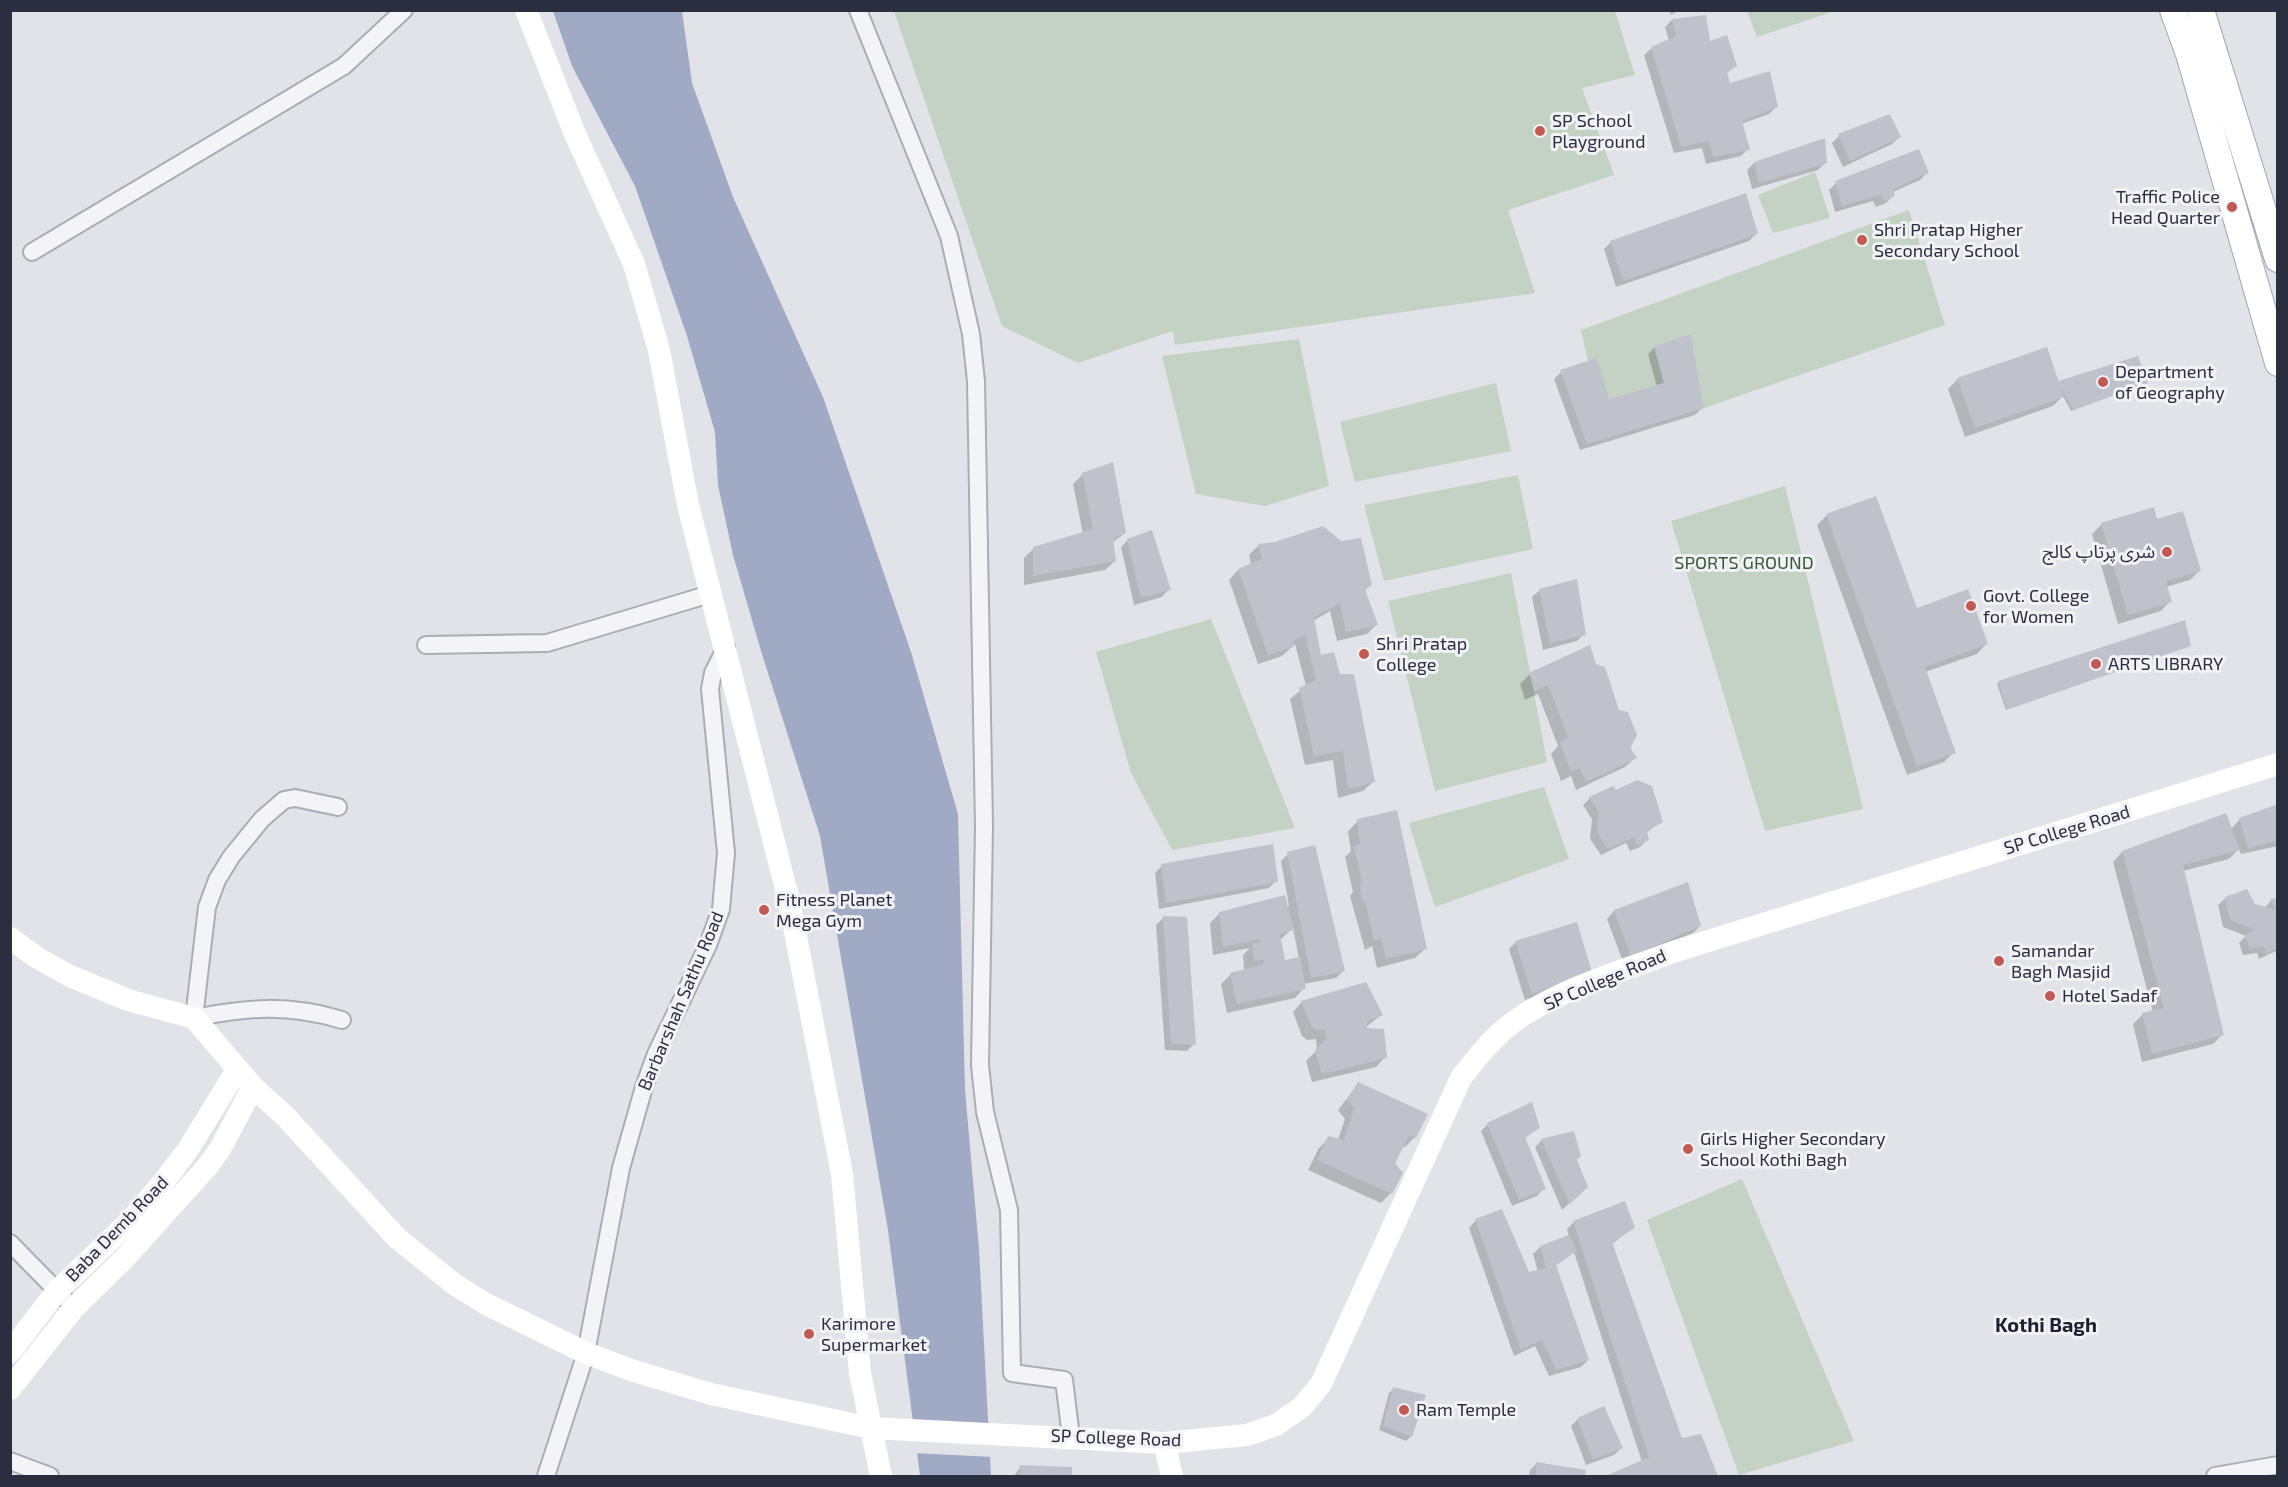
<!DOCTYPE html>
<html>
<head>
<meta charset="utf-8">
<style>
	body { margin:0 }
	#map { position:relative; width:2288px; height:1487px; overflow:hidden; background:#e1e3e8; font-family:"Exo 2",sans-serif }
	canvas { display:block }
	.frame { position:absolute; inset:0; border:12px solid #2b2e3f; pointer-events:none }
</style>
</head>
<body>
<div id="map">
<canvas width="2288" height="1487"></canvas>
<div class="frame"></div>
</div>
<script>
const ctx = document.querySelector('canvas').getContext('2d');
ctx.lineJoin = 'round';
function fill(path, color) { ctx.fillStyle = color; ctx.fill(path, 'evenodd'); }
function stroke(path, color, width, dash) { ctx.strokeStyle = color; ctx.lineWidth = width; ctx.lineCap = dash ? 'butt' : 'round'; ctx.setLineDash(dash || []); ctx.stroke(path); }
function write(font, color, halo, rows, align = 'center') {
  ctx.font = font + ' "Exo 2","Noto Sans Arabic",sans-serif'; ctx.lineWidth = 6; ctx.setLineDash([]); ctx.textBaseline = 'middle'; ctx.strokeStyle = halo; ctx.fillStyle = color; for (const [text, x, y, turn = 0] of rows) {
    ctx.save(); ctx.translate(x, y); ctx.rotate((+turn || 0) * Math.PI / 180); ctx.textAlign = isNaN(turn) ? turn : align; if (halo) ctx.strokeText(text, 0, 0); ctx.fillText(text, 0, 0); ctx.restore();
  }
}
fill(new Path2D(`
	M 894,11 L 1615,11 L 1635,75 L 1582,88 L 1614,175 L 1508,210 L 1535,293 L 1175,345 L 1173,331 L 1078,363 L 1002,326 Z
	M 1747,11 L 1835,11 L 1757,37 Z
	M 1815,172 L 1830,218 L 1773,233 L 1758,195 Z
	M 1909,210 L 1945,325 L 1704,408 L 1691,334 L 1655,346 L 1664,383 L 1609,399 L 1588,361 L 1581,330 Z
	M 1299,339 L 1329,486 L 1265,506 L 1196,494 L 1162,356 Z
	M 1496,383 L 1511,451 L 1355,482 L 1340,422 Z
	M 1518,475 L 1533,549 L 1384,581 L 1364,505 Z
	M 1785,486 L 1863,809 L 1765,831 L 1671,521 Z
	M 1511,573 L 1547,762 L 1435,791 L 1388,601 Z
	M 1211,619 L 1295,828 L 1172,850 L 1131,773 L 1096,652 Z
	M 1544,787 L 1569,859 L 1435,907 L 1409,823 Z
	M 1742,1179 L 1854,1441 L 1739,1475 L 1647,1220 Z`), '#c4d2c3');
fill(new Path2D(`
	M 553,11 L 682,11 L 692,83 L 733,197 L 823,397 L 911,652 L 958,814 L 965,1090 L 979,1249 L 991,1476 L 920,1476 L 888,1230 L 820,836 L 761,651 L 733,555 L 718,485 L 715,432 L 687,336 L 635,186 L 572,66 Z`), '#a0aac5');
fill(new Path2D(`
	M 909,1422 L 992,1425 L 993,1457 L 914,1453 Z`), '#e1e3e8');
fill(new Path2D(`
	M 1669,10 L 1680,10 L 1671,15 Z
	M 1704,17 L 1709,43 L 1735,66 L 1726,74 L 1729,85 L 1776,107 L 1769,114 L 1741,124 L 1748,149 L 1741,156 L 1706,164 L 1702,148 L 1674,153 L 1644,55 L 1652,48 L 1669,41 L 1665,27 L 1672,20 Z
	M 1839,136 L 1899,137 L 1892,144 L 1843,167 L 1832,143 Z
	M 1826,162 L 1818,170 L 1752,189 L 1747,170 L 1754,163 Z
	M 1928,172 L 1920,180 L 1893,192 L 1894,195 L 1886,203 L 1876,207 L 1873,201 L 1835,212 L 1829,190 L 1836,183 Z
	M 1757,233 L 1749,241 L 1616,287 L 1604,249 L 1611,242 Z
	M 1655,347 L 1702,408 L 1695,415 L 1580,450 L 1554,379 L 1561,372 L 1608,401 L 1657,387 L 1648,354 Z
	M 1958,379 L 2058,383 L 2147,383 L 2071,411 L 2063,396 L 2053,406 L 1965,437 L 1948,389 Z
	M 1083,474 L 1125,533 L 1112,543 L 1115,561 L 1105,570 L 1024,585 L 1024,558 L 1034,548 L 1083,534 L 1073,484 Z
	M 2153,509 L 2156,521 L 2200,570 L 2190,580 L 2166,587 L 2170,601 L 2161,611 L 2118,624 L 2092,534 L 2101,525 Z
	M 1827,515 L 1916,610 L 1986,644 L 1977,654 L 1925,672 L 1954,752 L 1944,762 L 1907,775 L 1817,525 Z
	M 1128,540 L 1169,589 L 1162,597 L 1134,605 L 1121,547 Z
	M 1259,545 L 1371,585 L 1364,591 L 1377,624 L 1367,634 L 1337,641 L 1330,611 L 1313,621 L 1320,657 L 1373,782 L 1363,791 L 1338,798 L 1333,760 L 1305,765 L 1290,699 L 1306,686 L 1295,644 L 1282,656 L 1258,664 L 1229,580 L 1238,570 L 1251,565 L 1249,555 Z
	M 1540,590 L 1584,634 L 1577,641 L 1543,650 L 1532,597 Z
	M 2189,646 L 2006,710 L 1997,684 L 1999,682 Z
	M 1595,665 L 1635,758 L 1625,767 L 1576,790 L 1571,776 L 1561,781 L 1551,754 L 1558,746 L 1538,694 L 1525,700 L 1520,684 L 1530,674 Z
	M 1590,798 L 1661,821 L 1646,833 L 1647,840 L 1640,847 L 1630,851 L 1626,843 L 1601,855 L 1590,839 L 1592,819 L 1583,805 Z
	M 2278,806 L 2278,846 L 2241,854 L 2239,849 L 2229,859 L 2183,871 L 2223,1034 L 2213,1044 L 2142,1062 L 2133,1024 L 2143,1014 L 2153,1012 L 2113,862 L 2122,852 L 2231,829 L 2240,819 Z
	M 1358,821 L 1425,949 L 1415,958 L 1377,968 L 1372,946 L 1365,950 L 1350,896 L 1353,892 L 1345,857 L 1351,851 L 1348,831 Z
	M 1288,854 L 1343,971 L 1336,978 L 1303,984 L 1304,988 L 1295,998 L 1227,1013 L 1221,984 L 1231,974 L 1244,971 L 1243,955 L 1250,948 L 1213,955 L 1210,923 L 1220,913 L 1289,906 L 1281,861 ZM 1293,928 L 1299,959 L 1284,962 L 1280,940 Z
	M 1162,866 L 1276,881 L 1269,888 L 1159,909 L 1155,873 Z
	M 1687,884 L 1700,926 L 1693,933 L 1623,962 L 1607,919 L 1614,911 Z
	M 2226,898 L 2264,908 L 2271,901 L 2278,899 L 2278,950 L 2259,959 L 2257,953 L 2243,955 L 2239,943 L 2246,936 L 2223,927 L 2218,905 Z
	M 1163,918 L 1186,918 L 1194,1044 L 1187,1051 L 1165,1050 L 1156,925 Z
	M 1516,942 L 1584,979 L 1525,1000 L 1509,949 Z
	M 1302,1002 L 1381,1015 L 1366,1027 L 1385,1057 L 1376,1067 L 1312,1082 L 1306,1061 L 1317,1050 L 1316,1039 L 1307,1040 L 1302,1036 L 1293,1012 Z
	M 1358,1084 L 1415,1137 L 1405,1147 L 1402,1146 L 1393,1163 L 1391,1193 L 1381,1203 L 1308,1170 L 1319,1148 L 1329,1138 L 1338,1140 L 1345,1119 L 1338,1110 Z
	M 1488,1124 L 1538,1128 L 1524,1139 L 1544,1188 L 1537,1196 L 1512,1206 L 1481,1131 Z
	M 1542,1140 L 1575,1160 L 1579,1194 L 1562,1210 L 1535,1147 Z
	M 1476,1220 L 1528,1274 L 1538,1272 L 1533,1254 L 1540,1247 L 1569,1237 L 1567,1229 L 1574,1222 L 1634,1227 L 1612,1244 L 1681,1439 L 1700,1436 L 1717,1476 L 1610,1476 L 1642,1462 L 1574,1252 L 1555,1266 L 1588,1360 L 1581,1367 L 1549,1376 L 1535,1346 L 1514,1356 L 1469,1228 Z
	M 1393,1389 L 1411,1436 L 1406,1441 L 1379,1430 L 1389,1393 Z
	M 1578,1419 L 1621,1448 L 1614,1455 L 1586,1465 L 1571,1426 Z
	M 1537,1463 L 1584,1471 L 1584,1476 L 1529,1476 L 1530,1470 Z
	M 1021,1466 L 1070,1469 L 1070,1476 L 1014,1476 Z`), '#0003');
fill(new Path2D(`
	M 1706,15 L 1710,41 L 1727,35 L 1737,66 L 1727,72 L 1730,83 L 1770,71 L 1778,107 L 1742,121 L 1750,150 L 1713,157 L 1709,141 L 1681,147 L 1651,47 L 1676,36 L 1672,19 Z
	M 1890,114 L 1901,137 L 1850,161 L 1838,134 Z
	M 1825,138 L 1827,163 L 1759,183 L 1754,162 Z
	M 1919,149 L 1929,173 L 1893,189 L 1895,196 L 1884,201 L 1880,195 L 1842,206 L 1835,181 Z
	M 1746,193 L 1758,234 L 1623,281 L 1610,241 Z
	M 1691,334 L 1704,408 L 1587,444 L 1560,370 L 1597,358 L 1609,399 L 1664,383 L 1654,346 Z
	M 2047,347 L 2064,397 L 1975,428 L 1957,378 Z
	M 2138,356 L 2148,383 L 2073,410 L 2058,381 Z
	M 1113,462 L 1126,533 L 1113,538 L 1116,561 L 1033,576 L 1033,547 L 1093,529 L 1082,473 Z
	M 1876,496 L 1917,608 L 1968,589 L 1988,644 L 1925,667 L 1956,753 L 1917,766 L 1826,514 Z
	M 2154,507 L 2157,519 L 2183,511 L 2201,571 L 2166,581 L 2172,602 L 2128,615 L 2101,523 Z
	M 1323,526 L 1341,541 L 1361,538 L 1372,585 L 1365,589 L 1378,625 L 1346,632 L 1340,603 L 1314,617 L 1321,655 L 1334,652 L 1340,674 L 1354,674 L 1375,782 L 1348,789 L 1343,751 L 1314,756 L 1299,688 L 1316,680 L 1305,635 L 1294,640 L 1293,647 L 1268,655 L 1238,569 L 1262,559 L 1258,544 L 1275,542 Z
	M 1152,530 L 1171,590 L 1141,598 L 1127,539 Z
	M 1577,579 L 1586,635 L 1550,643 L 1539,589 Z
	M 2185,620 L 2191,646 L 2007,709 L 1998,681 Z
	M 1590,645 L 1596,664 L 1605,667 L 1619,710 L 1628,712 L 1637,735 L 1630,748 L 1637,758 L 1586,782 L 1580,768 L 1571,772 L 1560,743 L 1568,737 L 1548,685 L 1535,691 L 1529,673 Z
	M 1637,780 L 1652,786 L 1663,822 L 1647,831 L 1649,840 L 1637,845 L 1634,837 L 1608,849 L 1597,832 L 1599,812 L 1589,797 L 1613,786 L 1616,790 Z
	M 2278,804 L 2278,841 L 2248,848 L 2239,818 Z
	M 1397,810 L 1427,949 L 1386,959 L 1381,938 L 1374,941 L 1366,904 L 1362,900 L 1360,886 L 1362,881 L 1354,846 L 1360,844 L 1357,819 Z
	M 2226,813 L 2240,850 L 2183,865 L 2224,1035 L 2152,1054 L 2142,1013 L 2164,1008 L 2122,851 Z
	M 1273,844 L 1278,882 L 1166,903 L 1161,864 Z
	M 1315,845 L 1345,971 L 1311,978 L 1287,852 Z
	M 1688,882 L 1701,926 L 1631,956 L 1614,910 Z
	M 2247,889 L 2255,904 L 2276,910 L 2270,899 L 2278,898 L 2278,948 L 2266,953 L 2264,946 L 2250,949 L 2245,935 L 2256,930 L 2230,920 L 2225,897 Z
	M 1285,895 L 1294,930 L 1280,934 L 1285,960 L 1300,957 L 1306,989 L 1237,1004 L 1230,973 L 1264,964 L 1263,960 L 1254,961 L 1252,944 L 1260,942 L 1259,939 L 1223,947 L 1219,912 Z
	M 1163,916 L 1187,917 L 1196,1045 L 1171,1044 Z
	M 1577,922 L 1592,972 L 1532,994 L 1515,941 Z
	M 1366,982 L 1383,1015 L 1367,1021 L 1367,1028 L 1384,1029 L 1387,1058 L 1322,1074 L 1315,1050 L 1327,1039 L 1325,1030 L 1317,1030 L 1311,1026 L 1301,1001 Z
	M 1358,1082 L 1428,1114 L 1416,1138 L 1409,1136 L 1395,1163 L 1403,1173 L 1392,1194 L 1317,1160 L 1328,1136 L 1344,1140 L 1354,1109 L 1347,1099 Z
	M 1532,1102 L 1540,1128 L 1525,1137 L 1546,1189 L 1519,1200 L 1487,1123 Z
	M 1574,1131 L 1581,1156 L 1577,1160 L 1588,1187 L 1570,1204 L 1541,1139 Z
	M 1625,1201 L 1635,1228 L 1612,1242 L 1682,1438 L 1701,1434 L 1718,1476 L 1606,1476 L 1649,1457 L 1573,1221 Z
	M 1502,1209 L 1529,1272 L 1546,1268 L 1540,1246 L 1569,1235 L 1577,1251 L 1556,1265 L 1589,1360 L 1556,1370 L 1542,1340 L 1521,1350 L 1475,1219 Z
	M 1393,1387 L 1426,1395 L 1412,1437 L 1383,1426 Z
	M 1604,1406 L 1623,1448 L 1593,1459 L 1577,1418 Z
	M 1536,1462 L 1586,1470 L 1585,1476 L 1536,1476 Z
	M 1020,1465 L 1072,1467 L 1072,1476 L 1020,1476 Z`), '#bfc1cb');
const street = new Path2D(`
	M 858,10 L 949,236 L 971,334 L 976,381 L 984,826 L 980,1065 L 985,1112 L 1009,1210 L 1012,1373 L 1064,1380 L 1071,1437
	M 32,252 L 344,66 L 404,10
	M 426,645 L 547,643 L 710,594
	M 338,807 L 295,798 L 284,800 L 262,819 L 231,857 L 217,880 L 207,907 L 194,1018 C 249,1007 288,1004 342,1020
	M 10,1243 L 64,1298
	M 10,1461 L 50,1476
	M 546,1476 L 586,1353 L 621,1168 L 644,1087 L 656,1054 L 708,945 L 721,909 L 726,853 L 710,689 L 713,673 L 726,647
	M 2215,1476 L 2278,1465`);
const primary = new Path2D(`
	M 2173,10 L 2189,54 L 2278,363
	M 2201,10 L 2278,259`);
stroke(street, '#aaadb5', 20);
stroke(primary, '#a2a5b3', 28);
stroke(street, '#f4f4f7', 16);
stroke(new Path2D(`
	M 526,10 L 575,134 L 634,264 L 659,350 L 688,505 L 789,901 L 842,1174 L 860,1373 L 881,1476
	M 10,938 L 36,957 L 70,976 L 128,1000 L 194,1018 L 253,1087 L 220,1149 L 207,1167 L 124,1259 L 74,1308 L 10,1389
	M 253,1087 L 285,1116 L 397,1238 L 454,1284 L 486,1304 L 586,1353 L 631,1370 L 711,1394 L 871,1428 L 1164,1443 L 1247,1435 L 1276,1425 L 1302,1407 L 1321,1384 L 1461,1078 C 1475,1060 1489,1042 1507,1027 C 1552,991 1619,972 1673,952 L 2278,764
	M 10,1352 L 57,1291 L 130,1221 L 161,1185 L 187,1151 L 237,1070
	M 1164,1443 L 1172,1476`), '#fff', 22);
stroke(primary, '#fff', 26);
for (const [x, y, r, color] of [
	[1540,131,6,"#c15a53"],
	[2232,207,6,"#c15a53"],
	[1862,240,6,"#c15a53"],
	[2103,382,6,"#c15a53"],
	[2167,552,6,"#c15a53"],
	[1971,606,6,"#c15a53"],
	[1364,654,6,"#c15a53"],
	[2096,664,6,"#c15a53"],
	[764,910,6,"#c15a53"],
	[1999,961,6,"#c15a53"],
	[2050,996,6,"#c15a53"],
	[1688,1149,6,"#c15a53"],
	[809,1334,6,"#c15a53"],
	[1404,1410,6,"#c15a53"]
]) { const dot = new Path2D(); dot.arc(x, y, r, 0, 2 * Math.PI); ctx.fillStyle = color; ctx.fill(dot); stroke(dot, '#f1f2f6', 2); }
write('18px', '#2b2e3f', '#f1f2f6', [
	["SP School",1552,121],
	["Playground",1552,142],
	["Traffic Police",2220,197,"right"],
	["Head Quarter",2220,218,"right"],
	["Shri Pratap Higher",1874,230],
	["Secondary School",1874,251],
	["Department",2115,372],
	["of Geography",2115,393],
	["شری پرتاپ کالج",2155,552,"right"],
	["Govt. College",1983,596],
	["for Women",1983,617],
	["Shri Pratap",1376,644],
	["College",1376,665],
	["ARTS LIBRARY",2108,664],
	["Fitness Planet",776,900],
	["Mega Gym",776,921],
	["Samandar",2011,951],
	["Bagh Masjid",2011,972],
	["Hotel Sadaf",2062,996],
	["Girls Higher Secondary",1700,1139],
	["School Kothi Bagh",1700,1160],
	["Karimore",821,1324],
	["Supermarket",821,1345],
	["Ram Temple",1416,1410]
], 'left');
write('18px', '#3a593b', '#f1f2f6', [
	["SPORTS GROUND",1744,563]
]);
write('18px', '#2b2e3f', '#f1f2f6', [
	["SP College Road",2067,830,-17],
	["SP College Road",1605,980,-23],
	["Barbarshah Sathu Road",681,1001,-67],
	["Baba Demb Road",117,1229,-46],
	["SP College Road",1116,1438,2]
]);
write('bold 20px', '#1d2030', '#f1f2f6', [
	["Kothi Bagh",2046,1325]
]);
</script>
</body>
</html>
